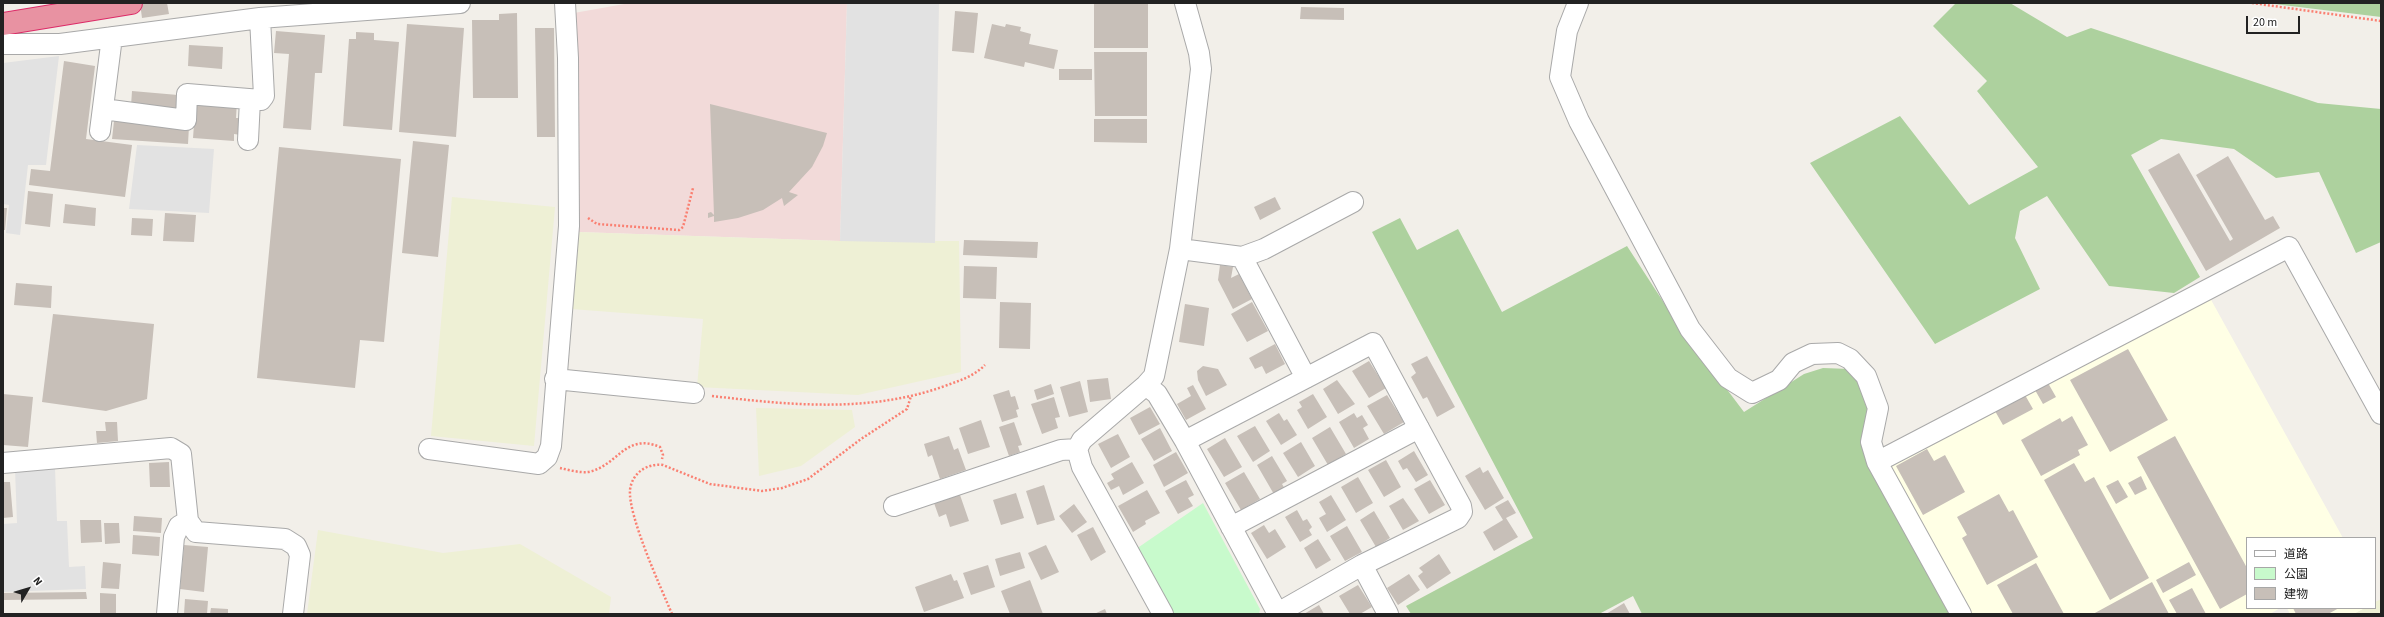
<!DOCTYPE html>
<html>
<head>
<meta charset="utf-8">
<style>
	body { margin:0 }
	#map { position:relative; width:2384px; height:617px; overflow:hidden; background:#f2efe9; font-family:"Source Sans 3","Noto Sans JP",sans-serif }
	canvas { display:block }
	.frame { position:absolute; inset:0; border:4px solid #222; pointer-events:none }
	.legend { position:absolute; left:2246px; top:537px; width:130px; height:72px; box-sizing:border-box; background:#fff; border:1px solid #a7a7a7; margin:0; padding:5px 7px; list-style:none; font-size:12px; color:#222 }
	.legend li { display:flex; align-items:center; gap:8px; height:20px }
	.legend b { width:20px; border:1px solid #a7a7a7 }
	.north { position:absolute; left:8px; top:569px; width:40px; height:40px; -webkit-text-stroke:3px #fff; paint-order:stroke; rotate:52deg; font-size:11px; font-weight:700; line-height:16px; text-align:center; color:#222 }
	.north::after { content:''; display:block; margin:auto; width:14px; height:18px; background:#222; clip-path:polygon(50% 0,100% 100%,50% 72%,0 100%) }
	.scale { position:absolute; left:2246px; top:16px; width:54px; height:18px; box-sizing:border-box; border:2px solid #222; border-top:0; padding-left:5px; font-size:12px; line-height:14px; white-space:nowrap; color:#222; -webkit-text-stroke:3px #fff; paint-order:stroke }
</style>
</head>
<body>
<div id="map">
<canvas width="2384" height="617"></canvas>
<div class="frame"></div>
<ul class="legend">
<li><b style="height:5px;background:#fff"></b>道路</li>
<li><b style="height:11px;background:#c8facc"></b>公園</li>
<li><b style="height:11px;background:#c7bfb8"></b>建物</li>
</ul>
<div class="north">N</div>
<div class="scale">20 m</div>
</div>
<script>
const ctx = document.querySelector('canvas').getContext('2d');
ctx.lineJoin = 'round';
function fill(path, color) { ctx.fillStyle = color; ctx.fill(path, 'evenodd'); }
function stroke(path, color, width, dash) { ctx.strokeStyle = color; ctx.lineWidth = width; ctx.lineCap = dash ? 'butt' : 'round'; ctx.setLineDash(dash || []); ctx.stroke(path); }
fill(new Path2D(`
	M 630,3 L 847,3 L 840,241 L 578,232 L 574,13 Z`), '#f2dad9');
fill(new Path2D(`
	M 2210,298 L 2343,538 L 2247,538 L 2247,608 L 2280,608 L 2270,614 L 1969,614 L 1886,464 Z
	M 2287,608 L 2365,608 L 2354,614 L 2290,614 Z`), '#ffffe5');
fill(new Path2D(`
	M 452,197 L 555,207 L 534,446 L 431,436 Z
	M 578,232 L 840,241 L 959,241 L 961,372 L 858,395 L 697,387 L 703,319 L 571,309 Z
	M 756,408 L 852,410 L 855,427 L 801,466 L 759,476 Z
	M 318,530 L 443,553 L 520,544 L 611,597 L 609,614 L 307,614 Z
	M 2381,599 L 2381,614 L 2354,614 L 2365,608 L 2375,608 L 2375,602 Z`), '#eef0d5');
fill(new Path2D(`
	M 1956,3 L 2010,3 L 2067,37 L 2091,28 L 2318,103 L 2381,109 L 2381,242 L 2356,253 L 2319,172 L 2276,178 L 2234,149 L 2161,139 L 2131,155 L 2200,277 L 2174,293 L 2109,286 L 2047,196 L 2020,211 L 2015,238 L 2040,289 L 1935,344 L 1810,163 L 1900,116 L 1969,205 L 2038,167 L 1977,91 L 1987,81 L 1933,26 Z
	M 2266,3 L 2381,3 L 2381,17 Z
	M 1400,218 L 1417,250 L 1458,229 L 1502,312 L 1627,246 L 1679,326 L 1744,412 L 1804,374 L 1823,368 L 1850,369 L 1861,378 L 1873,409 L 1864,446 L 1957,614 L 1642,614 L 1633,596 L 1599,614 L 1411,614 L 1406,606 L 1533,538 L 1372,232 Z`), '#add19e');
fill(new Path2D(`
	M 1203,503 L 1260,609 L 1259,614 L 1173,614 L 1136,549 Z`), '#c8facc');
fill(new Path2D(`
	M 847,3 L 939,3 L 935,243 L 840,241 Z
	M 59,56 L 46,165 L 28,165 L 20,235 L 6,233 L 9,205 L 3,204 L 3,63 Z
	M 137,145 L 214,149 L 209,213 L 129,209 Z
	M 55,468 L 57,521 L 67,521 L 69,567 L 85,566 L 86,589 L 3,592 L 3,524 L 17,523 L 15,469 Z`), '#e2e2e2');
fill(new Path2D(`
	M 140,3 L 167,3 L 169,14 L 142,18 Z
	M 1094,3 L 1148,3 L 1148,48 L 1094,48 Z
	M 1301,7 L 1344,8 L 1344,20 L 1300,19 Z
	M 955,11 L 978,13 L 974,53 L 952,51 Z
	M 517,13 L 518,98 L 473,98 L 472,20 L 499,20 L 499,14 Z
	M 407,24 L 464,28 L 456,137 L 399,132 Z
	M 992,24 L 1005,27 L 1006,24 L 1021,27 L 1020,31 L 1031,34 L 1029,44 L 1058,50 L 1054,69 L 1025,62 L 1024,67 L 984,58 Z
	M 535,28 L 554,28 L 555,137 L 537,137 Z
	M 276,31 L 325,35 L 322,73 L 315,73 L 311,130 L 283,128 L 289,54 L 274,53 Z
	M 356,32 L 374,33 L 374,40 L 399,42 L 392,130 L 343,126 L 349,39 L 356,39 Z
	M 189,45 L 223,47 L 222,69 L 188,66 Z
	M 1094,52 L 1147,52 L 1147,116 L 1095,116 Z
	M 64,61 L 95,66 L 86,139 L 132,145 L 125,197 L 29,185 L 31,169 L 50,171 Z
	M 1059,69 L 1092,69 L 1092,80 L 1059,80 Z
	M 132,91 L 178,95 L 177,109 L 131,106 Z
	M 196,98 L 237,101 L 236,118 L 242,118 L 241,135 L 234,134 L 234,141 L 193,138 Z
	M 710,104 L 827,133 L 823,146 L 812,167 L 789,192 L 798,195 L 784,206 L 782,198 L 763,210 L 738,218 L 714,222 L 714,216 L 708,218 L 708,213 L 711,212 L 714,215 Z
	M 1094,119 L 1147,119 L 1147,143 L 1094,142 Z
	M 114,121 L 189,126 L 188,144 L 112,139 Z
	M 413,141 L 449,145 L 438,257 L 402,253 Z
	M 279,147 L 401,159 L 384,342 L 360,340 L 355,388 L 257,378 Z
	M 2179,153 L 2230,241 L 2233,239 L 2196,175 L 2228,156 L 2265,220 L 2273,216 L 2280,228 L 2206,271 L 2148,170 Z
	M 28,191 L 53,194 L 50,227 L 25,224 Z
	M 1275,197 L 1281,209 L 1260,220 L 1254,207 Z
	M 65,204 L 96,208 L 95,226 L 63,223 Z
	M 3,208 L 7,208 L 5,230 L 3,230 Z
	M 165,213 L 196,215 L 194,242 L 163,241 Z
	M 132,218 L 153,219 L 152,236 L 131,235 Z
	M 964,240 L 1038,242 L 1037,258 L 963,255 Z
	M 1220,265 L 1233,267 L 1231,278 L 1239,274 L 1252,299 L 1233,309 L 1218,280 Z
	M 964,266 L 997,267 L 996,299 L 963,298 Z
	M 16,283 L 52,286 L 51,308 L 14,305 Z
	M 1000,302 L 1031,303 L 1030,349 L 999,348 Z
	M 1252,302 L 1268,331 L 1247,342 L 1231,314 Z
	M 1185,304 L 1209,308 L 1204,346 L 1179,342 Z
	M 53,314 L 154,324 L 147,399 L 106,411 L 42,402 Z
	M 1275,344 L 1285,364 L 1266,374 L 1262,366 L 1255,369 L 1249,358 Z
	M 2128,349 L 2168,420 L 2110,452 L 2070,380 Z
	M 1427,356 L 1455,407 L 1437,417 L 1427,397 L 1423,399 L 1411,377 L 1416,373 L 1411,364 Z
	M 1369,361 L 1386,388 L 1369,398 L 1352,371 Z
	M 1203,366 L 1218,369 L 1227,385 L 1206,396 L 1198,380 L 1197,371 Z
	M 1108,378 L 1111,399 L 1090,402 L 1087,380 Z
	M 1337,380 L 1355,404 L 1338,414 L 1323,389 Z
	M 1080,381 L 1088,412 L 1069,417 L 1060,387 Z
	M 2048,383 L 2056,397 L 2043,404 L 2035,390 Z
	M 1051,384 L 1054,394 L 1037,400 L 1034,390 Z
	M 1193,385 L 1206,409 L 1186,420 L 1177,404 L 1191,396 L 1187,388 Z
	M 1009,390 L 1011,397 L 1015,396 L 1019,409 L 1016,410 L 1018,417 L 1002,422 L 993,395 Z
	M 3,394 L 33,397 L 28,447 L 3,445 Z
	M 1313,394 L 1327,417 L 1308,429 L 1297,410 L 1302,407 L 1299,402 Z
	M 1387,395 L 1404,422 L 1384,434 L 1367,406 Z
	M 2025,395 L 2033,409 L 2003,425 L 1995,411 Z
	M 1054,397 L 1060,417 L 1055,418 L 1058,428 L 1042,434 L 1031,404 Z
	M 1150,407 L 1160,424 L 1139,435 L 1130,418 Z
	M 1279,413 L 1284,421 L 1287,419 L 1297,435 L 1281,445 L 1266,421 Z
	M 1354,413 L 1357,418 L 1362,415 L 1368,425 L 1363,428 L 1369,439 L 1354,448 L 1339,422 Z
	M 2072,416 L 2088,445 L 2078,450 L 2080,455 L 2041,476 L 2021,440 L 2060,418 L 2062,422 Z
	M 981,420 L 990,447 L 968,454 L 959,428 Z
	M 105,422 L 117,422 L 118,441 L 97,443 L 96,431 L 106,431 Z
	M 1014,422 L 1022,445 L 1018,446 L 1020,452 L 1009,456 L 999,427 Z
	M 1255,426 L 1270,451 L 1253,462 L 1237,436 Z
	M 1330,427 L 1346,454 L 1328,465 L 1312,438 Z
	M 1160,428 L 1172,451 L 1154,461 L 1141,439 Z
	M 1118,434 L 1130,457 L 1111,468 L 1098,444 Z
	M 949,436 L 954,450 L 958,448 L 966,470 L 940,479 L 932,455 L 928,457 L 924,444 Z
	M 2175,436 L 2247,568 L 2247,594 L 2220,609 L 2137,457 Z
	M 1225,438 L 1242,467 L 1224,477 L 1207,449 Z
	M 1301,442 L 1315,466 L 1298,477 L 1283,453 Z
	M 1927,449 L 1934,461 L 1945,455 L 1965,492 L 1923,515 L 1896,466 Z
	M 1414,451 L 1428,475 L 1416,482 L 1407,468 L 1403,470 L 1398,461 Z
	M 1176,452 L 1188,473 L 1164,487 L 1153,465 Z
	M 1272,456 L 1287,481 L 1282,484 L 1285,489 L 1275,496 L 1257,465 Z
	M 1386,460 L 1401,487 L 1384,497 L 1368,470 Z
	M 169,462 L 170,487 L 150,487 L 149,463 Z
	M 1132,462 L 1144,483 L 1123,495 L 1119,486 L 1111,490 L 1107,483 L 1114,479 L 1111,474 Z
	M 2074,463 L 2085,482 L 2094,477 L 2149,578 L 2110,600 L 2044,480 Z
	M 1480,467 L 1483,473 L 1488,470 L 1504,498 L 1485,510 L 1465,476 Z
	M 1244,472 L 1260,499 L 1241,510 L 1225,483 Z
	M 2141,476 L 2147,489 L 2135,495 L 2128,483 Z
	M 1358,477 L 1373,503 L 1356,513 L 1341,487 Z
	M 1186,480 L 1194,495 L 1188,498 L 1193,506 L 1178,514 L 1165,491 Z
	M 1430,480 L 1445,505 L 1429,514 L 1414,489 Z
	M 2118,480 L 2128,497 L 2116,504 L 2106,486 Z
	M 3,482 L 10,482 L 13,517 L 3,518 Z
	M 1044,485 L 1055,520 L 1037,525 L 1026,491 Z
	M 1147,490 L 1160,513 L 1145,521 L 1146,524 L 1133,532 L 1118,506 Z
	M 1016,493 L 1024,518 L 1001,525 L 993,500 Z
	M 1999,494 L 2009,512 L 2013,510 L 2038,557 L 1987,585 L 1962,538 L 1967,535 L 1957,517 Z
	M 960,495 L 969,521 L 950,527 L 946,514 L 939,517 L 934,503 Z
	M 1331,495 L 1346,520 L 1327,532 L 1319,518 L 1326,514 L 1319,502 Z
	M 1403,498 L 1419,521 L 1403,530 L 1389,506 Z
	M 1508,500 L 1516,513 L 1506,518 L 1518,537 L 1494,551 L 1483,532 L 1503,520 L 1495,507 Z
	M 1074,504 L 1087,522 L 1072,533 L 1059,516 Z
	M 1297,510 L 1303,521 L 1307,519 L 1312,527 L 1309,530 L 1312,535 L 1300,542 L 1285,517 Z
	M 1374,511 L 1390,538 L 1376,547 L 1360,520 Z
	M 134,516 L 162,518 L 161,533 L 133,531 Z
	M 80,520 L 101,520 L 102,542 L 81,543 Z
	M 104,523 L 119,523 L 120,543 L 105,544 Z
	M 1264,525 L 1269,533 L 1275,529 L 1286,547 L 1267,559 L 1251,533 Z
	M 1347,526 L 1362,552 L 1345,561 L 1330,536 Z
	M 1093,527 L 1106,552 L 1091,561 L 1077,535 Z
	M 133,535 L 160,537 L 159,556 L 132,554 Z
	M 1318,539 L 1331,560 L 1316,569 L 1304,548 Z
	M 184,545 L 208,547 L 204,592 L 180,589 Z
	M 1046,545 L 1059,572 L 1041,580 L 1028,553 Z
	M 1020,552 L 1025,568 L 1000,576 L 995,559 Z
	M 1439,554 L 1451,573 L 1427,589 L 1418,576 L 1423,572 L 1419,568 Z
	M 103,562 L 121,564 L 119,589 L 101,588 Z
	M 2189,562 L 2196,575 L 2163,593 L 2156,580 Z
	M 2036,563 L 2064,614 L 2013,614 L 1997,585 Z
	M 988,565 L 995,587 L 971,595 L 963,573 Z
	M 951,574 L 954,581 L 957,580 L 964,598 L 924,612 L 915,587 Z
	M 1409,574 L 1420,590 L 1398,605 L 1387,588 Z
	M 1030,580 L 1043,614 L 1010,614 L 1001,591 Z
	M 2152,582 L 2169,614 L 2093,614 Z
	M 1358,585 L 1372,607 L 1360,614 L 1350,614 L 1339,596 Z
	M 2192,588 L 2206,614 L 2177,614 L 2169,600 Z
	M 86,592 L 87,599 L 3,600 L 3,593 Z
	M 100,593 L 116,594 L 116,614 L 100,614 Z
	M 185,599 L 208,601 L 207,614 L 184,614 Z
	M 1624,603 L 1630,614 L 1606,614 Z
	M 1319,605 L 1324,614 L 1304,614 Z
	M 211,608 L 228,609 L 228,614 L 210,614 Z
	M 2293,608 L 2339,608 L 2328,614 L 2296,614 Z
	M 1105,609 L 1107,614 L 1094,614 Z`), '#c7bfb8');
const minor = new Path2D(`
	M 1578,3 L 1567,31 L 1560,77 L 1579,121 L 1690,329 L 1728,378 L 1752,393 L 1779,380 L 1793,363 L 1812,354 L 1838,353 L 1850,359 L 1866,376 L 1878,408 L 1871,442 L 1877,462 L 1961,614
	M 3,44 L 60,44 L 260,18 L 460,3
	M 103,109 L 186,120 L 187,94 L 261,100 L 264,96 L 260,18
	M 100,131 L 112,37
	M 248,140 L 250,100
	M 1180,249 L 1242,257 L 1264,249 L 1353,202
	M 1242,257 L 1306,378
	M 555,379 L 694,393
	M 1146,385 L 1157,394 L 1185,441 L 1278,614
	M 1185,441 L 1373,343 L 1461,506 L 1462,512 L 1458,518 L 1362,565 L 1276,614
	M 429,449 L 539,464 L 547,457 L 551,446 L 569,226 L 568,58 L 565,3
	M 1877,462 L 2289,247 L 2381,414
	M 3,463 L 171,448 L 181,454 L 188,521 L 196,532 L 285,539 L 296,546 L 300,555 L 293,614
	M 894,506 L 1061,450 L 1077,449
	M 1231,527 L 1419,428
	M 1362,565 L 1388,614
	M 167,614 L 174,537 L 179,526 L 188,521
	M 1163,614 L 1082,467 L 1077,449 L 1082,440 L 1146,385 L 1154,376 L 1180,249 L 1201,69 L 1199,53 L 1185,3`);
const highway = new Path2D(`
	M 3,24 L 131,3`);
stroke(minor, '#a9a9a9', 22);
stroke(highway, '#dc2a67', 24);
stroke(new Path2D(`
	M 2252,3 L 2381,21
	M 588,218 L 597,224 L 679,230 L 683,227 L 693,188
	M 712,396 C 790,405 867,413 942,387 C 958,381 973,377 985,365
	M 560,468 C 569,470 580,473 588,472 C 617,467 625,432 660,447 L 663,455 L 662,459
	M 672,614 C 661,588 628,516 630,490 C 632,473 647,463 663,465 L 710,484 L 762,491 L 782,488 L 808,479 L 861,439 L 907,409 L 911,396`), '#fa8072', 2.5, [2, 2]);
stroke(minor, '#fff', 20);
stroke(highway, '#e892a2', 22);
</script>
</body>
</html>
